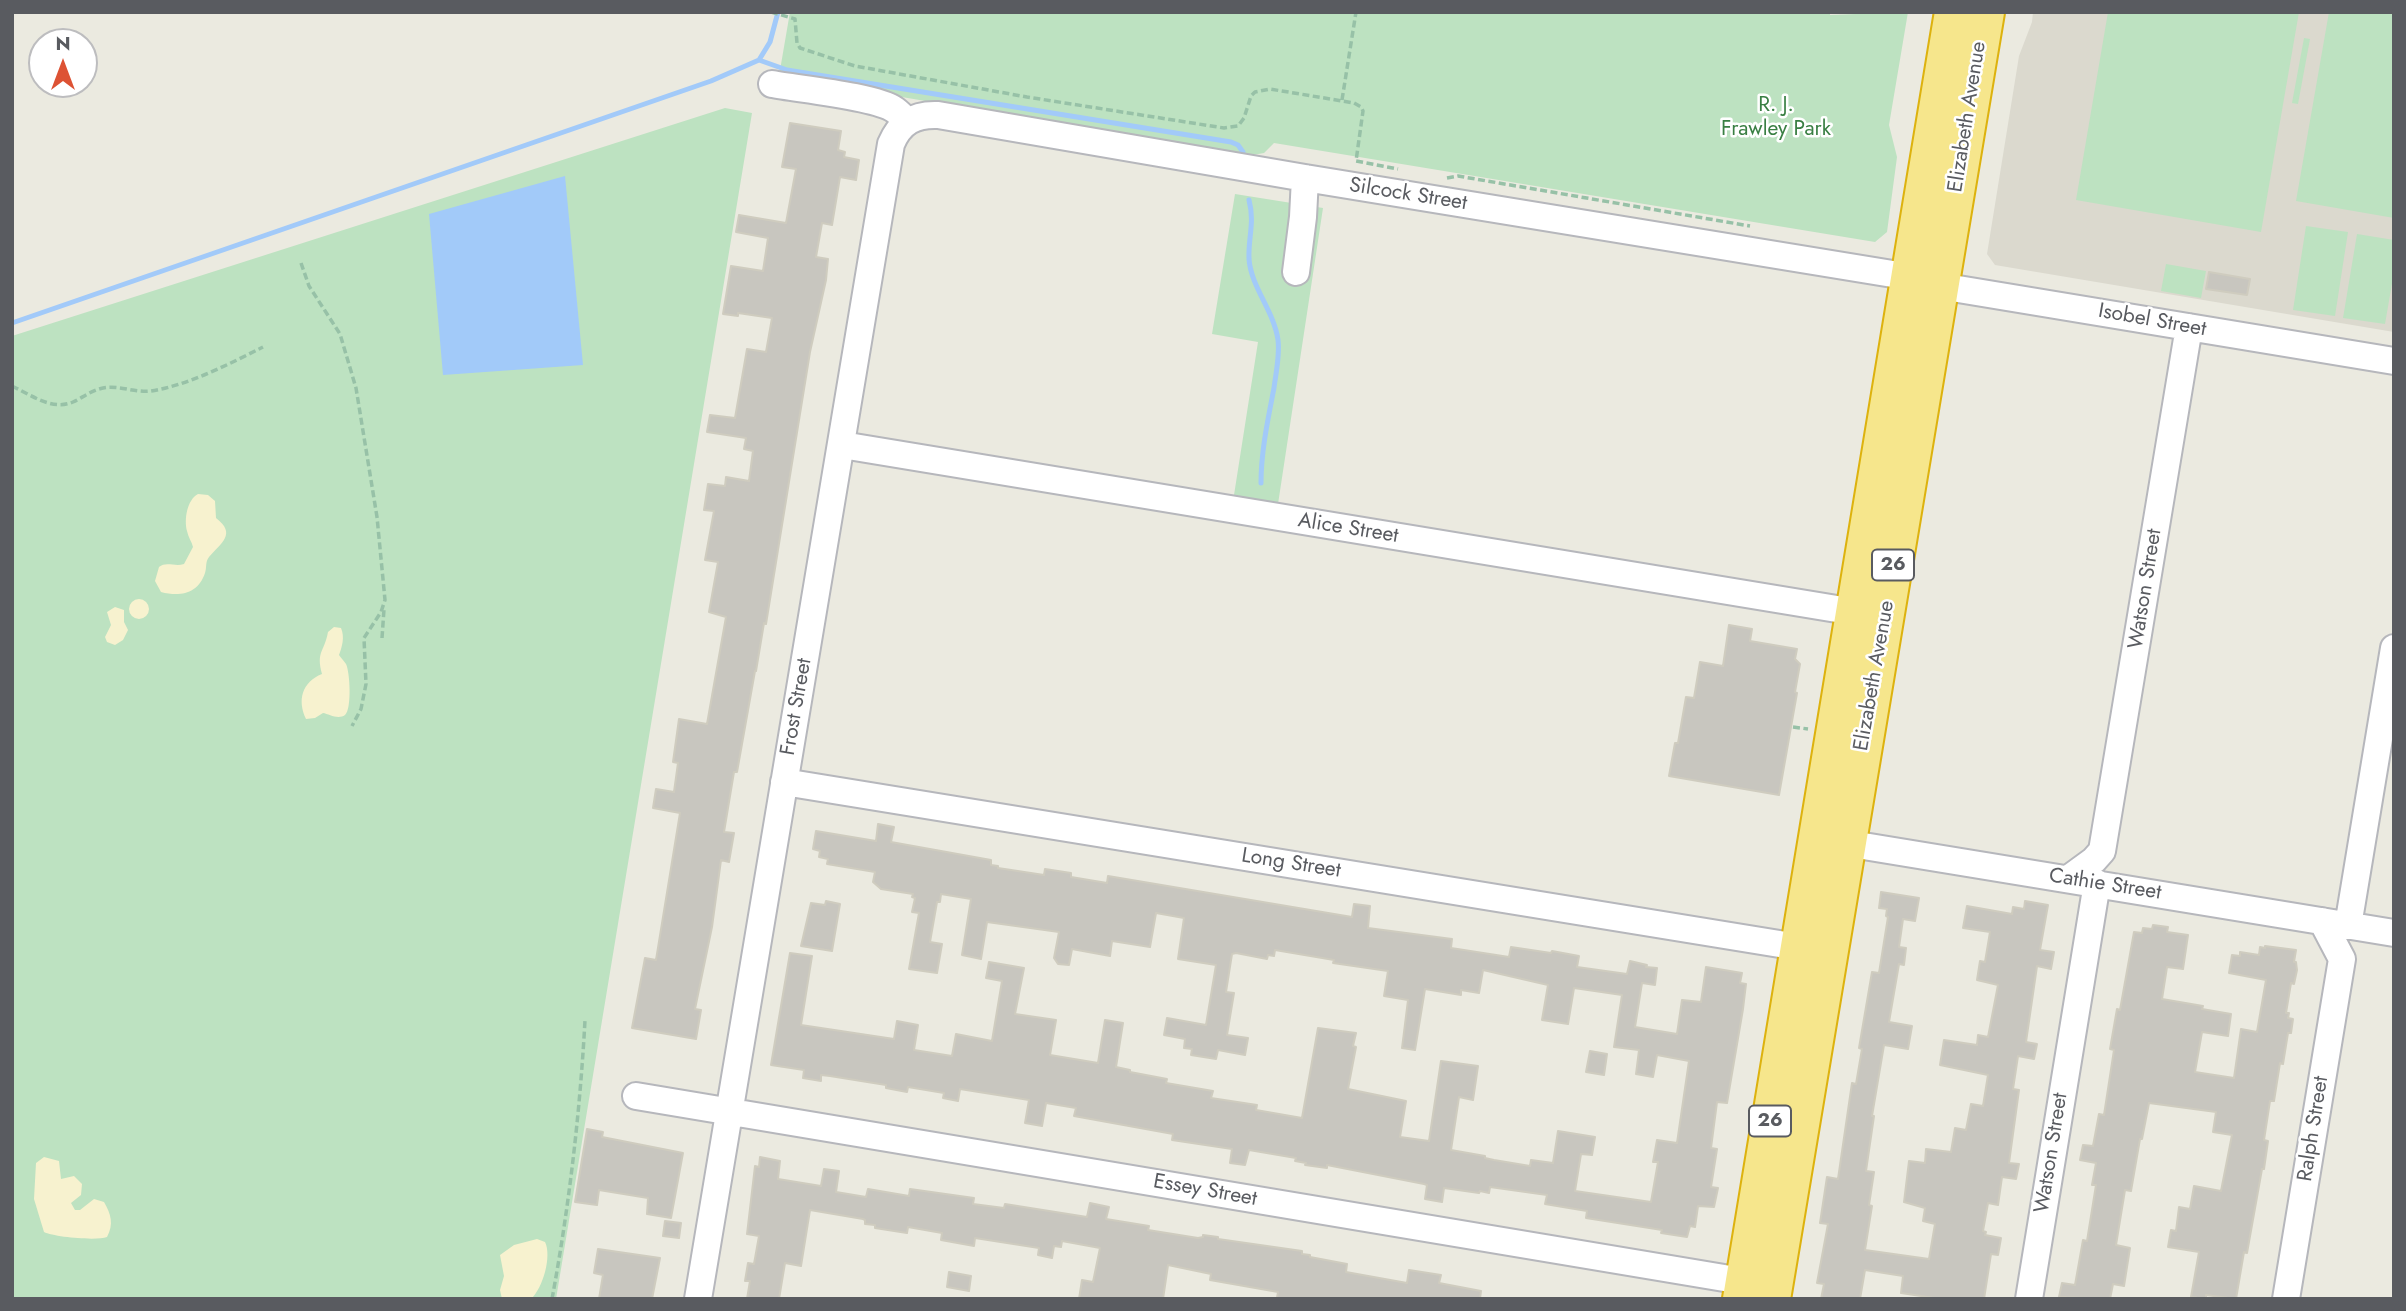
<!DOCTYPE html>
<html>
<head>
<meta charset="utf-8">
<style>
	body { margin:0 }
	#map { position:relative; width:2406px; height:1311px; overflow:hidden; background:#ebeae0; font-family:Jost,sans-serif }
	canvas { display:block }
	.frame { position:absolute; inset:0; border:14px solid #595b60; pointer-events:none }
	.north { position:absolute; left:28px; top:28px; width:70px; height:70px; box-sizing:border-box; background:#fff; border:2px solid #bdbdbf; border-radius:50%; rotate:0deg; font-size:19px; font-weight:700; line-height:28px; text-align:center; color:#595b60 }
	.north::after { content:''; display:block; margin:auto; width:24px; height:32px; background:#dd5234; clip-path:polygon(50% 0,100% 100%,50% 72%,0 100%) }
</style>
</head>
<body>
<div id="map">
<canvas width="2406" height="1311"></canvas>
<div class="frame"></div>
<div class="north">N</div>
</div>
<script>
const ctx = document.querySelector('canvas').getContext('2d');
ctx.lineJoin = 'round';
function fill(path, color) { ctx.fillStyle = color; ctx.fill(path, 'evenodd'); }
function stroke(path, color, width, dash) { ctx.strokeStyle = color; ctx.lineWidth = width; ctx.lineCap = dash ? 'butt' : 'round'; ctx.setLineDash(dash || []); ctx.stroke(path); }
function write(font, color, halo, rows, align = 'center') {
  ctx.font = font + ' Jost,sans-serif'; ctx.lineWidth = 5; ctx.setLineDash([]); ctx.textBaseline = 'middle'; ctx.strokeStyle = halo; ctx.fillStyle = color; for (const [text, x, y, turn = 0] of rows) {
    ctx.save(); ctx.translate(x, y); ctx.rotate((+turn || 0) * Math.PI / 180); ctx.textAlign = isNaN(turn) ? turn : align; if (halo) ctx.strokeText(text, 0, 0); ctx.fillText(text, 0, 0); ctx.restore();
  }
}
fill(new Path2D(`
	M 2033,12 L 2394,12 L 2394,332 L 1995,265 L 1987,254 L 2019,56 L 2032,22 Z`), '#dbd9ce');
fill(new Path2D(`
	M 790,12 L 1830,12 L 1830,15 L 1908,12 L 1889,125 L 1897,157 L 1887,232 L 1875,242 L 1274,143 L 1264,153 L 1247,156 L 779,76 Z
	M 2108,12 L 2299,12 L 2261,232 L 2076,200 Z
	M 2329,12 L 2394,12 L 2394,218 L 2296,201 Z
	M 2304,38 L 2310,39 L 2298,104 L 2292,103 Z
	M 725,108 L 752,113 L 556,1299 L 12,1299 L 12,336 Z
	M 1235,194 L 1323,208 L 1278,504 L 1234,495 L 1258,342 L 1212,334 Z
	M 2306,226 L 2348,232 L 2335,316 L 2293,310 Z
	M 2357,234 L 2394,240 L 2394,272 L 2385,324 L 2343,318 Z
	M 2166,264 L 2206,271 L 2201,298 L 2161,291 Z`), '#bde2c1');
fill(new Path2D(`
	M 198,494 L 208,495 L 215,501 L 216,518 C 237,534 221,543 209,557 C 205,562 207,567 205,573 C 198,594 180,597 161,592 L 155,581 L 159,567 C 166,561 175,567 184,564 L 193,547 C 192,542 188,537 187,531 C 184,519 187,500 198,494 Z
	M129 609a10 10 0 1 1 20 0a10 10 0 1 1-20 0Z
	M 115,607 L 124,610 L 124,622 L 128,630 L 123,640 L 115,645 L 107,642 L 105,637 L 111,625 L 107,612 Z
	M 334,627 L 341,628 C 345,637 342,647 339,655 C 341,658 344,661 346,664 C 350,672 352,709 345,715 C 338,720 329,714 323,713 L 315,718 L 306,719 C 297,700 302,682 322,674 C 316,651 324,653 328,632 Z
	M 44,1157 L 59,1161 L 61,1179 L 74,1176 L 82,1184 L 81,1195 L 71,1203 L 75,1210 L 80,1210 L 94,1199 L 104,1202 C 111,1214 114,1224 107,1237 C 96,1241 54,1237 44,1232 L 34,1199 L 36,1163 Z
	M 537,1239 L 545,1242 C 552,1256 543,1288 531,1299 L 502,1299 L 500,1290 L 504,1276 L 500,1255 L 514,1245 Z`), '#f7f2cf');
fill(new Path2D(`
	M 565,176 L 583,365 L 443,375 L 429,214 Z`), '#a2caf9');
stroke(new Path2D(`
	M 759,60 L 787,70 L 1231,142 L 1238,145 L 1243,152
	M 1249,200 C 1255,223 1248,237 1249,259 C 1251,287 1274,311 1278,340 C 1280,355 1276,372 1274,388 C 1268,419 1261,451 1261,483
	M 12,323 L 711,81 L 759,60 L 770,42 L 778,12`), '#a2caf9', 5);
const building = new Path2D(`
	M 790,123 L 841,131 L 838,150 L 845,152 L 844,157 L 859,160 L 856,180 L 840,177 L 832,225 L 822,223 L 816,257 L 828,259 L 826,280 L 810,352 L 766,624 L 764,623 L 756,671 L 755,671 L 737,772 L 734,772 L 724,832 L 734,833 L 729,862 L 721,860 L 712,927 L 695,1009 L 701,1010 L 696,1039 L 632,1028 L 645,958 L 656,960 L 680,813 L 653,808 L 656,789 L 674,792 L 678,763 L 673,762 L 679,719 L 707,724 L 726,617 L 709,612 L 718,562 L 705,560 L 714,511 L 704,510 L 708,484 L 725,486 L 726,477 L 749,481 L 753,451 L 744,449 L 746,438 L 707,432 L 710,415 L 735,418 L 747,349 L 766,352 L 772,318 L 738,313 L 738,316 L 723,314 L 731,266 L 763,271 L 768,238 L 736,232 L 739,215 L 786,223 L 796,169 L 782,167 Z
	M 2209,272 L 2250,279 L 2247,295 L 2206,289 Z
	M 1729,625 L 1752,629 L 1750,641 L 1797,649 L 1795,659 L 1800,664 L 1795,692 L 1797,693 L 1779,795 L 1669,776 L 1675,743 L 1678,743 L 1686,697 L 1694,698 L 1700,662 L 1723,666 Z
	M 878,824 L 894,827 L 891,842 L 991,860 L 991,865 L 998,866 L 998,868 L 1044,875 L 1045,869 L 1071,873 L 1071,877 L 1107,883 L 1108,876 L 1352,917 L 1354,904 L 1370,906 L 1368,928 L 1452,939 L 1451,948 L 1509,957 L 1511,947 L 1551,953 L 1552,951 L 1579,956 L 1577,967 L 1627,974 L 1630,961 L 1647,965 L 1646,967 L 1657,968 L 1655,985 L 1642,983 L 1635,1027 L 1677,1034 L 1682,1000 L 1701,1002 L 1706,967 L 1742,973 L 1740,983 L 1746,984 L 1743,1009 L 1727,1103 L 1717,1102 L 1711,1148 L 1717,1149 L 1711,1187 L 1718,1188 L 1714,1207 L 1698,1206 L 1695,1227 L 1690,1226 L 1687,1237 L 1661,1233 L 1662,1230 L 1586,1218 L 1587,1211 L 1545,1204 L 1547,1195 L 1490,1187 L 1489,1193 L 1480,1191 L 1479,1193 L 1444,1188 L 1442,1202 L 1425,1199 L 1427,1185 L 1424,1184 L 1327,1165 L 1327,1168 L 1305,1165 L 1306,1163 L 1295,1161 L 1296,1158 L 1249,1150 L 1245,1165 L 1230,1163 L 1232,1149 L 1172,1140 L 1173,1134 L 1074,1116 L 1076,1108 L 1046,1103 L 1042,1126 L 1025,1123 L 1029,1100 L 960,1089 L 958,1101 L 943,1098 L 944,1093 L 908,1087 L 907,1092 L 886,1088 L 886,1085 L 830,1076 L 821,1075 L 821,1081 L 803,1078 L 804,1070 L 771,1065 L 790,953 L 812,956 L 801,1025 L 894,1039 L 897,1021 L 918,1025 L 914,1050 L 952,1056 L 956,1034 L 992,1041 L 1002,981 L 986,978 L 989,962 L 1024,968 L 1015,1014 L 1056,1020 L 1050,1055 L 1098,1063 L 1105,1020 L 1123,1023 L 1116,1067 L 1130,1070 L 1130,1072 L 1167,1079 L 1166,1083 L 1213,1091 L 1211,1098 L 1257,1105 L 1256,1110 L 1302,1118 L 1318,1028 L 1356,1033 L 1353,1046 L 1356,1047 L 1348,1089 L 1406,1101 L 1400,1137 L 1429,1141 L 1441,1061 L 1478,1066 L 1473,1100 L 1459,1097 L 1451,1150 L 1485,1156 L 1485,1158 L 1494,1160 L 1530,1166 L 1531,1160 L 1553,1163 L 1558,1131 L 1595,1137 L 1592,1155 L 1581,1154 L 1575,1191 L 1651,1202 L 1658,1162 L 1653,1162 L 1657,1140 L 1677,1143 L 1689,1061 L 1657,1055 L 1653,1077 L 1636,1074 L 1639,1050 L 1614,1047 L 1622,995 L 1574,988 L 1568,1024 L 1542,1020 L 1548,985 L 1483,970 L 1479,993 L 1461,990 L 1461,995 L 1425,989 L 1415,1050 L 1402,1048 L 1408,1000 L 1384,996 L 1388,971 L 1333,963 L 1334,960 L 1275,950 L 1274,956 L 1268,955 L 1267,959 L 1236,953 L 1232,954 L 1226,992 L 1234,993 L 1227,1035 L 1248,1038 L 1245,1055 L 1218,1050 L 1216,1059 L 1191,1055 L 1192,1049 L 1184,1048 L 1185,1039 L 1164,1035 L 1167,1018 L 1206,1025 L 1216,965 L 1178,959 L 1184,918 L 1156,913 L 1150,947 L 1112,941 L 1110,956 L 1072,949 L 1069,965 L 1058,964 L 1054,958 L 1059,932 L 987,922 L 981,959 L 962,955 L 971,899 L 941,894 L 940,902 L 937,902 L 930,942 L 942,944 L 937,973 L 909,969 L 919,913 L 912,912 L 915,898 L 912,897 L 913,894 L 881,889 L 873,882 L 875,872 L 827,864 L 828,859 L 819,857 L 820,851 L 813,849 L 816,831 L 876,841 Z
	M 1881,892 L 1919,898 L 1915,921 L 1903,919 L 1899,947 L 1906,948 L 1904,965 L 1899,964 L 1889,1022 L 1912,1026 L 1908,1049 L 1884,1045 L 1872,1116 L 1874,1116 L 1866,1171 L 1874,1172 L 1869,1205 L 1872,1206 L 1865,1250 L 1929,1259 L 1935,1224 L 1923,1221 L 1925,1208 L 1904,1202 L 1909,1161 L 1925,1163 L 1926,1149 L 1951,1152 L 1955,1128 L 1966,1130 L 1971,1104 L 1983,1106 L 1988,1075 L 1940,1065 L 1944,1040 L 1977,1045 L 1978,1035 L 1988,1037 L 1998,985 L 1977,980 L 1980,961 L 1985,962 L 1990,932 L 1963,928 L 1967,906 L 2012,914 L 2013,907 L 2024,909 L 2025,901 L 2048,905 L 2040,950 L 2054,952 L 2051,969 L 2037,966 L 2026,1042 L 2037,1044 L 2034,1059 L 2018,1056 L 2013,1089 L 2019,1090 L 2009,1163 L 2019,1164 L 2016,1179 L 2002,1177 L 1998,1205 L 1988,1203 L 1983,1231 L 1986,1232 L 1985,1235 L 2001,1238 L 1998,1255 L 1991,1254 L 1984,1299 L 1941,1299 L 1901,1293 L 1903,1276 L 1865,1270 L 1860,1299 L 1821,1299 L 1824,1284 L 1817,1283 L 1828,1224 L 1820,1223 L 1827,1177 L 1838,1179 L 1852,1083 L 1856,1084 L 1862,1049 L 1859,1048 L 1872,972 L 1879,973 L 1888,917 L 1886,916 L 1887,909 L 1879,908 Z
	M 826,901 L 840,904 L 832,951 L 801,946 L 811,903 L 825,905 Z
	M 2153,925 L 2168,927 L 2167,932 L 2188,935 L 2183,969 L 2167,967 L 2162,999 L 2203,1006 L 2202,1009 L 2231,1014 L 2228,1036 L 2202,1032 L 2195,1072 L 2234,1078 L 2241,1029 L 2257,1032 L 2266,980 L 2229,973 L 2232,955 L 2240,956 L 2240,952 L 2259,955 L 2260,947 L 2265,948 L 2265,946 L 2296,950 L 2294,962 L 2296,962 L 2297,970 L 2294,984 L 2291,983 L 2286,1013 L 2289,1013 L 2288,1018 L 2293,1019 L 2291,1033 L 2288,1033 L 2283,1064 L 2280,1063 L 2274,1101 L 2270,1101 L 2264,1140 L 2268,1141 L 2264,1169 L 2262,1169 L 2247,1253 L 2244,1252 L 2236,1299 L 2206,1295 L 2206,1299 L 2191,1297 L 2199,1252 L 2168,1247 L 2171,1230 L 2176,1231 L 2179,1207 L 2190,1209 L 2194,1186 L 2221,1191 L 2232,1135 L 2213,1132 L 2216,1112 L 2149,1103 L 2142,1139 L 2140,1139 L 2131,1191 L 2125,1190 L 2116,1245 L 2130,1248 L 2124,1286 L 2113,1284 L 2110,1299 L 2059,1297 L 2062,1283 L 2075,1285 L 2083,1240 L 2087,1241 L 2096,1185 L 2092,1185 L 2096,1163 L 2080,1160 L 2083,1145 L 2093,1146 L 2099,1114 L 2104,1115 L 2114,1050 L 2110,1049 L 2117,1009 L 2120,1010 L 2134,932 L 2142,933 L 2143,928 L 2152,929 Z
	M 1590,1051 L 1607,1054 L 1604,1075 L 1586,1072 Z
	M 587,1129 L 603,1132 L 602,1137 L 683,1153 L 671,1218 L 647,1214 L 648,1198 L 599,1190 L 597,1205 L 575,1202 Z
	M 760,1157 L 780,1161 L 778,1179 L 821,1186 L 824,1169 L 839,1171 L 836,1192 L 866,1197 L 868,1189 L 909,1196 L 910,1189 L 974,1198 L 973,1204 L 1004,1208 L 1005,1204 L 1087,1217 L 1090,1203 L 1109,1207 L 1106,1219 L 1149,1226 L 1148,1230 L 1198,1238 L 1203,1237 L 1203,1235 L 1218,1237 L 1218,1239 L 1302,1251 L 1302,1254 L 1310,1255 L 1310,1257 L 1347,1264 L 1346,1272 L 1407,1283 L 1409,1270 L 1441,1275 L 1439,1283 L 1481,1291 L 1480,1299 L 1285,1299 L 1277,1298 L 1278,1292 L 1210,1280 L 1211,1274 L 1168,1265 L 1163,1299 L 1079,1299 L 1082,1280 L 1093,1282 L 1100,1248 L 1062,1241 L 1061,1247 L 1054,1246 L 1052,1258 L 1038,1255 L 1039,1248 L 975,1238 L 974,1246 L 941,1240 L 942,1233 L 908,1227 L 907,1233 L 875,1228 L 875,1225 L 865,1224 L 865,1220 L 863,1219 L 810,1210 L 801,1266 L 785,1263 L 779,1299 L 747,1299 L 750,1281 L 745,1281 L 748,1263 L 754,1264 L 759,1236 L 747,1234 L 755,1166 L 759,1167 Z
	M 665,1221 L 681,1223 L 679,1238 L 663,1236 Z
	M 598,1249 L 660,1258 L 652,1299 L 599,1299 L 603,1275 L 594,1273 Z
	M 949,1272 L 971,1276 L 969,1291 L 947,1287 Z`);
fill(building, '#c8c6bf');
stroke(building, '#cfccbf', 2);
const minor = new Path2D(`
	M 772,84 C 798,89 876,96 895,110 C 899,113 903,117 907,121
	M 1296,272 L 1303,217 L 1305,178
	M 842,445 L 1855,612
	M 784,782 L 1798,947
	M 1833,841 L 2394,933
	M 2068,879 L 2094,860 L 2102,851 L 2189,327
	M 2348,926 L 2394,648
	M 636,1096 L 1760,1284
	M 698,1299 L 891,144 C 900,122 915,114 938,115 L 1305,178 L 1911,277 L 1940,286 L 2394,361
	M 2029,1299 L 2097,883
	M 2286,1299 L 2342,959 L 2322,921`);
const highway = new Path2D(`
	M 1742,1299 L 1954,12
	M 1771,1299 L 1985,12`);
stroke(minor, '#b6b7bc', 30);
stroke(highway, '#ddb20e', 42);
stroke(new Path2D(`
	M 771,12 L 795,19 L 797,43 L 800,48 L 855,66 L 1027,97 L 1224,128 L 1238,126 L 1244,118 L 1251,96 L 1255,92 L 1270,89 L 1354,103 L 1361,107 L 1363,111 L 1356,161 L 1398,169
	M 1342,100 L 1356,12
	M 1447,178 L 1458,176 L 1750,226
	M 301,263 L 309,286 L 340,334 L 356,388 L 377,517 L 385,600 L 381,612 L 364,638 L 366,684 L 361,709 L 352,726
	M 12,386 C 31,395 52,411 73,402 C 82,398 92,390 103,388 C 119,385 135,393 151,391 C 189,385 229,364 263,347
	M 382,638 L 384,609
	M 1793,727 L 1808,729
	M 12,1094 L 13,1094
	M 552,1299 C 569,1207 580,1113 585,1020`), '#97c1a7', 3.5, [7, 3.5]);
stroke(minor, '#fff', 26);
stroke(highway, '#f6e68c', 38);
for (const [x, y, w] of [
	[1893,565,42],
	[1770,1121,42]
]) { const box = new Path2D(); box.roundRect(x - w / 2, y - 15.5, w, 31, 5); ctx.fillStyle = '#fff'; ctx.fill(box); stroke(box, '#595b60', 2); }
write('bold 19px', '#595b60', null, [
	["26",1893,565],
	["26",1770,1121]
]);
write('21px', '#397f43', '#fff', [
	["R. J.",1776,106],
	["Frawley Park",1776,130]
]);
write('21px', '#595b60', '#fff', [
	["Elizabeth Avenue",1968,117,-81],
	["Silcock Street",1408,195,9],
	["Isobel Street",2152,321,10],
	["Alice Street",1348,529,9],
	["Watson Street",2146,589,-81],
	["Elizabeth Avenue",1875,676,-80],
	["Frost Street",797,707,-80],
	["Long Street",1291,864,9],
	["Cathie Street",2105,885,9],
	["Ralph Street",2314,1129,-81],
	["Watson Street",2052,1153,-81],
	["Essey Street",1205,1191,10]
]);
</script>
</body>
</html>
